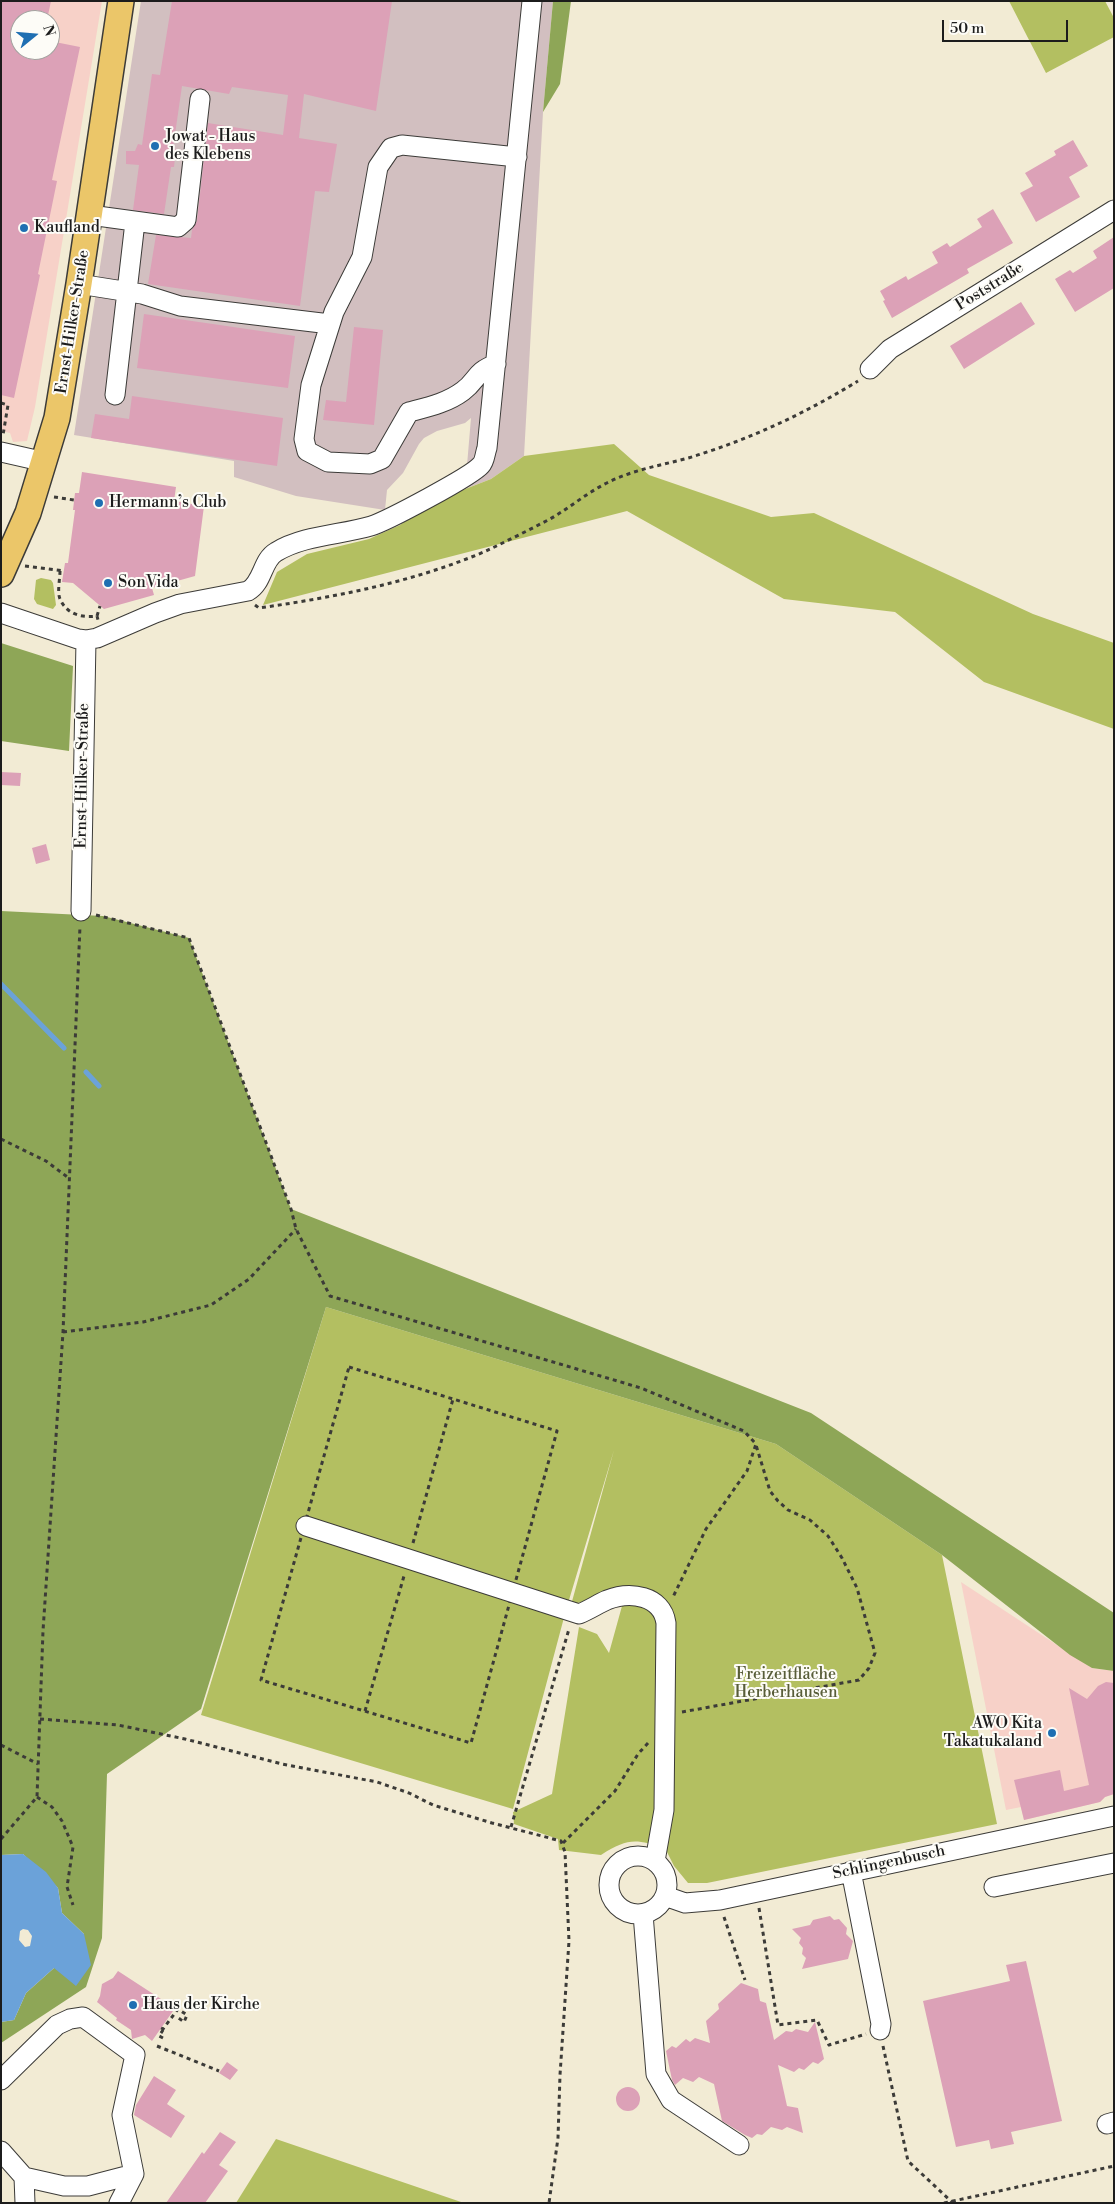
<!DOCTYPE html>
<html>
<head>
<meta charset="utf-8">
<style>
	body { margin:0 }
	#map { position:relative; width:1115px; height:2204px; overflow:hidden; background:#f2ebd4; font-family:"Libre Bodoni",serif }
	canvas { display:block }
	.frame { position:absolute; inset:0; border:2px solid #1c1c1c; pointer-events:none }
	.north { position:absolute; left:10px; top:10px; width:50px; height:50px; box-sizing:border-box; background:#fdfcf7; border:1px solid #a3a29f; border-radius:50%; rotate:73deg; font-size:14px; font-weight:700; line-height:20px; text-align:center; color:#1c1c1c }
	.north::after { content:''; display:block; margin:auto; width:18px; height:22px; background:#1f6fb2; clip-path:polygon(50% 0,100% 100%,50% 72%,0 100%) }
	.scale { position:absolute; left:942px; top:20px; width:126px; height:22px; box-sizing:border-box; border:2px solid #1c1c1c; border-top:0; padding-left:6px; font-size:15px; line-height:18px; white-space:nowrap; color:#1c1c1c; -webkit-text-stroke:4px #fdfcf7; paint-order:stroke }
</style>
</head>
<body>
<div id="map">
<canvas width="1115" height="2204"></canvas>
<div class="frame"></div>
<div class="north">N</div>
<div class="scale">50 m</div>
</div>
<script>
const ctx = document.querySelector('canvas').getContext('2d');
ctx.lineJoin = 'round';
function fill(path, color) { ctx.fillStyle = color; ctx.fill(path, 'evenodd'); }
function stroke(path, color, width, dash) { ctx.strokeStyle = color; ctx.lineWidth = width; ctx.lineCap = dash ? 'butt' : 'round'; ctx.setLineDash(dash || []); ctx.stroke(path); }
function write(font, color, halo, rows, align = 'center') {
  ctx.font = font + ' "Libre Bodoni",serif'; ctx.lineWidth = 4; ctx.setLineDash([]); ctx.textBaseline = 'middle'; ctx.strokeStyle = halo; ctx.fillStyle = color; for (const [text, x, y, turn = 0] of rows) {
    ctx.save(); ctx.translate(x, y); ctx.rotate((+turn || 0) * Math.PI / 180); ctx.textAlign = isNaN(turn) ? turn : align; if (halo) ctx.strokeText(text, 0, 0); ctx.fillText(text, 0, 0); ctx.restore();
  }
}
fill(new Path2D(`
	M 1,1 L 102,1 L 35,407 L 27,441 L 13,442 L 10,433 L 1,431 ZM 20,20 L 50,20 L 50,50 L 20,50 Z
	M 961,1582 L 1092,1668 L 1114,1671 L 1114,1794 L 1105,1797 L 1100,1802 L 1024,1820 L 1021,1807 L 1006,1810 Z`), '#f7d1c8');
fill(new Path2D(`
	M 141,1 L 553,1 L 543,112 L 524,456 L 491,479 L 465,489 L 471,418 L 465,423 L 437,431 L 424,438 L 419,444 L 403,473 L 387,490 L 385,510 L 296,496 L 234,477 L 234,461 L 74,435 Z`), '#d2bfc0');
fill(new Path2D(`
	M 1009,1 L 1105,1 L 1114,18 L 1114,37 L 1046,73 Z
	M 614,444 L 649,475 L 771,517 L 814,513 L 1033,614 L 1114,643 L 1114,729 L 984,682 L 895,612 L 784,599 L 627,511 L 263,605 L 277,572 L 307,554 L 369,539 L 400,525 L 432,502 L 491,479 L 524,456 Z
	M 41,578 L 51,580 L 53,583 L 56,605 L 53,609 L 37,604 L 34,599 L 36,580 Z
	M 326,1307 L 776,1444 L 942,1555 L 997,1824 L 707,1883 L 688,1883 L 674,1866 L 665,1848 C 635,1839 628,1838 601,1855 L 559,1850 L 558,1839 L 514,1824 L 513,1812 L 552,1794 L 579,1627 L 597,1634 L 609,1653 L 627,1588 L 571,1605 L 614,1450 L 566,1610 L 513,1809 L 201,1715 Z
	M 276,2139 L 464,2203 L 236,2203 Z`), '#b3bf61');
fill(new Path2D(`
	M 553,1 L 571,1 L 560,84 L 543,112 Z
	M 1,643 L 73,666 L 69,751 L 1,741 Z
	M 1,911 L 103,916 L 189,938 L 291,1209 L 811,1413 L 1114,1613 L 1114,1671 L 1092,1668 L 1070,1655 L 942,1555 L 776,1444 L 326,1307 L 201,1709 L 107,1774 L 102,1938 L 86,1987 L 1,2043 L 1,2022 L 14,2020 L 26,1993 L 54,1968 L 84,1934 L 62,1913 L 58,1888 L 23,1854 L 1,1855 Z`), '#8ea657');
fill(new Path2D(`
	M 23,1854 L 46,1872 L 58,1888 L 62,1913 L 84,1934 L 91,1965 L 76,1986 L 54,1968 L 26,1993 L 14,2020 L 1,2022 L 1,1855 ZM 23,1929 L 28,1930 L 32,1936 L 30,1946 L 25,1947 L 19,1940 L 20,1931 Z`), '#6ba2d9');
stroke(new Path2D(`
	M 1,984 L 64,1048
	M 86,1072 L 99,1086`), '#6ba2d9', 5);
fill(new Path2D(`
	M 1,1 L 51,1 L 47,20 L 20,20 L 20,50 L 50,50 L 50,41 L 80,47 L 52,180 L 57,181 L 38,274 L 40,275 L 14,398 L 1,395 Z
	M 172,1 L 392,1 L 376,111 L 304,94 L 299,138 L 337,144 L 329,192 L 315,191 L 300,306 L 148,284 L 156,235 L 191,238 L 192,230 L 197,221 L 208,123 L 283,135 L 288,95 L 232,87 L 229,94 L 182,86 L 173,148 L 176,149 L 174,167 L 171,167 L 164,214 L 133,210 L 139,165 L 126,164 L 126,151 L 135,151 L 138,144 L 142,145 L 152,74 L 160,75 Z
	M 1073,140 L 1088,166 L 1069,177 L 1080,197 L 1036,222 L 1020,193 L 1033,186 L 1025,173 L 1056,155 L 1054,151 Z
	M 993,209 L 1013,243 L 967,269 L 969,273 L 892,318 L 883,301 L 885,300 L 880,291 L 906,276 L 908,280 L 938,263 L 932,252 L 947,243 L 950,247 L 982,227 L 977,219 Z
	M 1114,237 L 1114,288 L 1075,312 L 1055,279 L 1070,270 L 1073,273 L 1097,258 L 1093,251 Z
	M 1021,302 L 1035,324 L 964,369 L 950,346 Z
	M 144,314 L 295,336 L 288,388 L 137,368 Z
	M 354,327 L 383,330 L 374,425 L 323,420 L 326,400 L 346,402 Z
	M 132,396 L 283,418 L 277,466 L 91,438 L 95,414 L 129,419 Z
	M 82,472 L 176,487 L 174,501 L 204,506 L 195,576 L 152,588 L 154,595 L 104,609 L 73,583 L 62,582 L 65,563 L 68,563 L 75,510 L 73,510 L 75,493 L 79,493 Z
	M 1,772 L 21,773 L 20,786 L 1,785 Z
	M 46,844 L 50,860 L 36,864 L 32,848 Z
	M 1106,1682 L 1114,1683 L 1114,1794 L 1105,1797 L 1100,1802 L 1024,1820 L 1014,1780 L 1060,1770 L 1064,1791 L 1089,1785 L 1069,1688 L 1087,1699 L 1098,1686 Z
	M 830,1916 L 834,1920 L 839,1919 L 847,1928 L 846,1934 L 853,1941 L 848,1959 L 802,1969 L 806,1958 L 802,1954 L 803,1948 L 799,1943 L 801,1938 L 792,1929 L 810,1925 L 813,1920 Z
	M 1026,1961 L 1062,2121 L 1011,2132 L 1014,2144 L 991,2149 L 989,2140 L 956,2147 L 923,2001 L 1010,1981 L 1006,1965 Z
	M 118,1971 L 161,1999 L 160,2001 L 173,2011 L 152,2041 L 145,2035 L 132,2039 L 131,2030 L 116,2020 L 117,2018 L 97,2002 L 100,1996 L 102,1984 L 113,1978 Z
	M 741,1983 L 758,1989 L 760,2001 L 766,2003 L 774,2040 L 786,2031 L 792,2032 L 796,2029 L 808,2032 L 815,2022 L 824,2059 L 818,2064 L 813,2062 L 804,2070 L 799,2068 L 794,2072 L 778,2065 L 787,2106 L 798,2108 L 803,2133 L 787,2127 L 782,2130 L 771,2127 L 762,2135 L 757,2134 L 752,2138 L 745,2135 L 722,2121 L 714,2084 L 699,2077 L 693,2082 L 683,2078 L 675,2085 L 672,2080 L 666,2051 L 672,2046 L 676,2048 L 686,2039 L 690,2042 L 695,2038 L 710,2043 L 706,2021 L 719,2009 L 718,2004 Z
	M 227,2062 L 238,2070 L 230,2080 L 219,2073 Z
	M 154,2076 L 176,2090 L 167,2104 L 185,2116 L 171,2138 L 134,2115 L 136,2105 Z
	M616 2099a12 12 0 1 1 24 0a12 12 0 1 1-24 0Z
	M 220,2132 L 236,2142 L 219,2165 L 228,2171 L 205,2203 L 166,2203 L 202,2152 L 204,2154 Z`), '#dca1b7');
const minor = new Path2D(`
	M 90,215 L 178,227 L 186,220 L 200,99
	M 79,284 L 142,294 L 180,306 L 330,324
	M 496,364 C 474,372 478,380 463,391 C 447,403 428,407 409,412 L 382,459 L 370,464 L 328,462 L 307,451 L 304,439 L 311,385 L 334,312 L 362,257 L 378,167 L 391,148 L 402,145 L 517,157
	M 870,369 L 890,349 L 1114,210
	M 115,395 L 135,222
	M 1,452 L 45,462
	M 1,613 L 78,639 L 86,640 L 97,638 L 155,613 L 180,604 L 248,591 C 263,583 262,560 276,552 C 304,535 341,535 371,526 C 387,521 472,476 481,465 C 485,461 485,453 487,448 L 532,1
	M 81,911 L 86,640
	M 306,1526 L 579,1614 C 589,1610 598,1604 607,1600 C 630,1591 662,1595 666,1623 L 664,1810 L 655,1861
	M609 1885a29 29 0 1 1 58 0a29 29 0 1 1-58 0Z
	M 851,1871 L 881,2024 L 880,2030
	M 994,1887 L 1114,1863
	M 665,1896 L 685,1903 L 720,1900 L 1114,1816
	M 643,1914 L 656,2074 L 671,2100 L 739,2145
	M 1,2080 L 57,2025 L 70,2019 L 83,2017 L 135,2055 L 122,2115 L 134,2174 L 119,2203
	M 1107,2124 L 1114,2122
	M 1,2151 L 24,2177 L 25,2203
	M 24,2177 L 64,2186 L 88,2186 L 134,2174`);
const major = new Path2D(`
	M 1,574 L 28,513 L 57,418 L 79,284 L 121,1`);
stroke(minor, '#3c3b38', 21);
stroke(major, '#3c3b38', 28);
stroke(new Path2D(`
	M 1,403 L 8,405 L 3,435
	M 54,497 L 74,500
	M 25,566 L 64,571
	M 60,571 C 60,579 57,592 60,599 C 67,615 83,618 97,616 L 98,620
	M 255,605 L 259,608 C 336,597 414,582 486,551 C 507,541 529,530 550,519 C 571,507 589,491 611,481 C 640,467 672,464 701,454 C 757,436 809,411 858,381
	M 97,616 L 100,606
	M 96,915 L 189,938 L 291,1209 L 296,1229 L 330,1296 L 641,1388 L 744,1431 L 756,1444 L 747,1471 L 706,1529 L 673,1597
	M 1,1139 L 46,1161 L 70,1179
	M 63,1332 L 143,1322 L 211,1305 L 249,1279 L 296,1229
	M 349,1367 L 557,1431 L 471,1743 L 261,1680 Z
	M 413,1543 L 453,1399
	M 365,1711 L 404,1576
	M 682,1712 L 859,1680 L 869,1668 L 875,1653 L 857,1588 L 842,1558 L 828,1536 L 810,1520 L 788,1510 L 778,1501 L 770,1491 L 756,1445
	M 40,1719 L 118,1725 L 185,1739 L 282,1764 L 377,1782 L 409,1793 L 433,1805 L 492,1823 L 561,1841 L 565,1852 L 569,1941 L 560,2075 L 558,2138 L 549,2203
	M 1,1745 L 38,1764
	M 37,1797 L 52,1807 L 62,1821 L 73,1847 L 67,1887 L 73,1905
	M 511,1827 L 569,1629
	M 1,1839 L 37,1797 L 43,1631 L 63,1332 L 80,926
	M 563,1843 L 615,1791 L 638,1754 L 648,1743
	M 759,1908 L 778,2025 L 817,2020 L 829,2045 L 866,2034
	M 724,1917 L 745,1980
	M 161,2028 L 163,2029 L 178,2009 L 187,2015 L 184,2022 L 177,2017
	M 163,2038 L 159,2036 L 163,2030
	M 157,2046 L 219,2071
	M 883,2046 L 908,2161 L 953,2203
	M 944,2203 L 1114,2166`), '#3c3b38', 3, [4, 4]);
stroke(minor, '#fff', 19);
stroke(major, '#ebc669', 25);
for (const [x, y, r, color] of [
	[155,146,5,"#1f6fb2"],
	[24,228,5,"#1f6fb2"],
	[99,503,5,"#1f6fb2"],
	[108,583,5,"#1f6fb2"],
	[1052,1733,5,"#1f6fb2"],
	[133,2005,5,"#1f6fb2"]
]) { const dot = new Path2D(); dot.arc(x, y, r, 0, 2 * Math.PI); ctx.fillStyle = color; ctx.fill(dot); stroke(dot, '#fdfcf7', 2); }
write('16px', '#1c1c1c', '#fdfcf7', [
	["Jowat - Haus",165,137],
	["des Klebens",165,155],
	["Kaufland",34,228],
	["Hermann’s Club",109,503],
	["SonVida",118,583],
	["AWO Kita",1042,1724,"right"],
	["Takatukaland",1042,1742,"right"],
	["Haus der Kirche",143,2005]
], 'left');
write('16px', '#1c1c1c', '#fdfcf7', [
	["Poststraße",990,287,-32],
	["Ernst-Hilker-Straße",73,322,-81],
	["Ernst-Hilker-Straße",83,776,-89],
	["Schlingenbusch",889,1863,-12]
]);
write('16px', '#585d38', '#fdfcf7', [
	["Freizeitfläche",786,1675],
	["Herberhausen",786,1693]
]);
</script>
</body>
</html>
